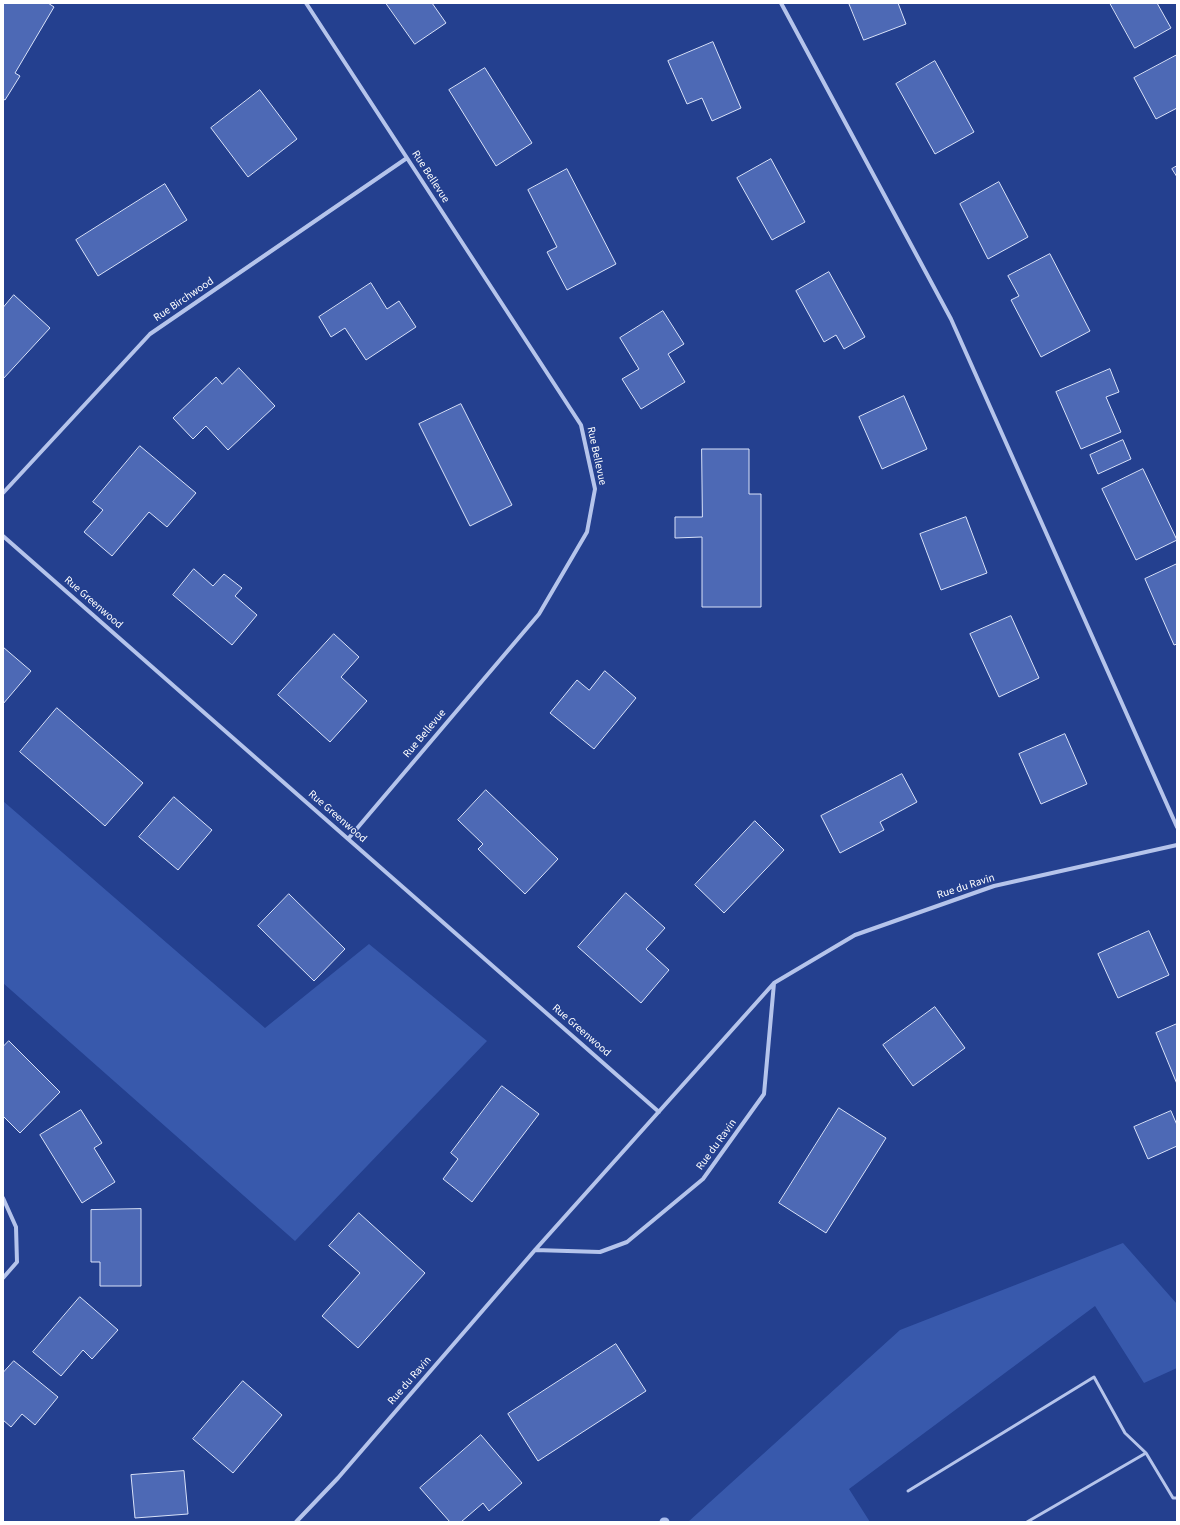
<!DOCTYPE html>
<html>
<head>
<meta charset="utf-8">
<style>
	body { margin:0 }
	#map { position:relative; width:1180px; height:1525px; overflow:hidden; background:#24408f; font-family:"Source Sans 3",sans-serif }
	canvas { display:block }
	.frame { position:absolute; inset:0; border:4px solid #fff; pointer-events:none }
</style>
</head>
<body>
<div id="map">
<canvas width="1180" height="1525"></canvas>
<div class="frame"></div>
</div>
<script>
const ctx = document.querySelector('canvas').getContext('2d');
ctx.lineJoin = 'round';
function fill(path, color) { ctx.fillStyle = color; ctx.fill(path, 'evenodd'); }
function stroke(path, color, width, dash) { ctx.strokeStyle = color; ctx.lineWidth = width; ctx.lineCap = dash ? 'butt' : 'round'; ctx.setLineDash(dash || []); ctx.stroke(path); }
function write(font, color, halo, rows, align = 'center') {
  ctx.font = font + ' "Source Sans 3",sans-serif'; ctx.lineWidth = 3; ctx.setLineDash([]); ctx.textBaseline = 'middle'; ctx.strokeStyle = halo; ctx.fillStyle = color; for (const [text, x, y, turn = 0] of rows) {
    ctx.save(); ctx.translate(x, y); ctx.rotate((+turn || 0) * Math.PI / 180); ctx.textAlign = isNaN(turn) ? turn : align; if (halo) ctx.strokeText(text, 0, 0); ctx.fillText(text, 0, 0); ctx.restore();
  }
}
fill(new Path2D(`
	M 3,801 L 265,1028 L 369,944 L 487,1041 L 295,1241 L 3,983 Z
	M 1123,1243 L 1177,1304 L 1177,1368 L 1144,1383 L 1095,1306 L 849,1489 L 870,1522 L 688,1522 L 900,1330 Z`), '#3859ac');
stroke(new Path2D(`
	M 664,1522 L 665,1522`), '#a9bcec', 9);
const building = new Path2D(`
	M 3,3 L 48,3 L 54,7 L 15,73 L 20,76 L 5,100 L 3,99 Z
	M 386,3 L 432,3 L 446,23 L 415,44 Z
	M 849,3 L 898,3 L 906,24 L 864,40 Z
	M 1110,3 L 1157,3 L 1171,28 L 1135,48 Z
	M 713,42 L 741,108 L 712,121 L 702,98 L 687,104 L 668,61 Z
	M 1177,55 L 1177,108 L 1156,119 L 1134,78 Z
	M 935,61 L 974,132 L 935,154 L 896,84 Z
	M 485,68 L 532,143 L 496,166 L 449,90 Z
	M 260,90 L 297,139 L 248,177 L 211,128 Z
	M 771,159 L 805,222 L 772,240 L 737,178 Z
	M 1177,166 L 1177,177 L 1172,169 Z
	M 567,169 L 616,264 L 567,290 L 547,252 L 557,247 L 528,190 Z
	M 999,182 L 1028,237 L 988,259 L 960,204 Z
	M 165,184 L 187,220 L 98,276 L 76,240 Z
	M 1050,254 L 1090,331 L 1041,357 L 1011,300 L 1019,296 L 1008,276 Z
	M 829,272 L 865,337 L 844,349 L 836,335 L 824,342 L 796,291 Z
	M 371,283 L 387,309 L 399,301 L 416,327 L 366,360 L 345,328 L 331,337 L 319,317 Z
	M 14,295 L 50,328 L 3,379 L 3,308 Z
	M 663,311 L 684,344 L 668,354 L 685,382 L 641,409 L 622,379 L 639,369 L 620,338 Z
	M 239,368 L 275,406 L 228,450 L 206,426 L 193,439 L 173,418 L 216,377 L 222,384 Z
	M 1110,369 L 1119,392 L 1106,397 L 1121,432 L 1081,449 L 1056,392 Z
	M 904,396 L 927,449 L 882,469 L 859,417 Z
	M 461,404 L 512,505 L 470,526 L 419,424 Z
	M 1123,440 L 1131,459 L 1098,474 L 1090,455 Z
	M 140,446 L 196,493 L 167,527 L 149,512 L 112,556 L 84,532 L 103,510 L 93,502 Z
	M 702,449 L 749,449 L 749,494 L 761,494 L 761,607 L 702,607 L 702,537 L 675,538 L 675,517 L 702,517 Z
	M 1143,469 L 1177,540 L 1136,560 L 1102,489 Z
	M 966,517 L 987,573 L 941,590 L 920,534 Z
	M 1177,564 L 1177,644 L 1174,645 L 1145,579 Z
	M 194,569 L 213,586 L 224,574 L 242,588 L 235,596 L 257,615 L 232,645 L 173,595 Z
	M 1011,616 L 1039,678 L 999,697 L 970,634 Z
	M 334,634 L 359,657 L 341,677 L 367,701 L 330,742 L 278,695 Z
	M 3,647 L 31,671 L 3,704 Z
	M 605,671 L 636,698 L 594,749 L 550,713 L 577,680 L 589,690 Z
	M 57,708 L 143,783 L 105,826 L 20,752 Z
	M 1065,734 L 1087,784 L 1041,804 L 1019,754 Z
	M 902,774 L 917,802 L 880,822 L 884,830 L 840,853 L 821,816 Z
	M 486,790 L 558,859 L 525,894 L 478,849 L 483,844 L 458,820 Z
	M 174,797 L 212,830 L 178,870 L 139,837 Z
	M 755,821 L 784,850 L 724,913 L 695,885 Z
	M 626,893 L 665,928 L 646,949 L 669,970 L 641,1003 L 578,947 Z
	M 289,894 L 345,949 L 314,981 L 258,926 Z
	M 1149,931 L 1169,975 L 1118,998 L 1098,954 Z
	M 935,1007 L 965,1048 L 913,1086 L 883,1045 Z
	M 1177,1024 L 1177,1084 L 1156,1033 Z
	M 9,1041 L 60,1092 L 20,1133 L 3,1116 L 3,1047 Z
	M 502,1086 L 539,1114 L 472,1202 L 443,1179 L 458,1159 L 451,1153 Z
	M 839,1108 L 886,1138 L 826,1233 L 779,1203 Z
	M 81,1110 L 102,1143 L 94,1148 L 115,1182 L 82,1203 L 40,1135 Z
	M 1171,1111 L 1177,1125 L 1177,1146 L 1148,1159 L 1134,1127 Z
	M 141,1209 L 141,1286 L 100,1286 L 100,1262 L 91,1262 L 91,1210 Z
	M 359,1213 L 425,1273 L 358,1348 L 322,1316 L 360,1273 L 329,1246 Z
	M 80,1297 L 118,1330 L 92,1359 L 83,1350 L 61,1376 L 33,1352 Z
	M 616,1344 L 646,1391 L 538,1461 L 508,1414 Z
	M 14,1361 L 58,1397 L 35,1425 L 22,1414 L 11,1427 L 3,1420 L 3,1373 Z
	M 243,1381 L 282,1415 L 233,1473 L 193,1439 Z
	M 481,1435 L 522,1483 L 489,1511 L 483,1503 L 461,1522 L 450,1522 L 420,1488 Z
	M 184,1471 L 188,1514 L 135,1518 L 131,1475 Z`);
fill(building, '#4d69b5');
stroke(building, '#d9e2f9', 1);
stroke(new Path2D(`
	M 908,1491 L 1094,1377 L 1125,1433 L 1146,1453
	M 1027,1522 L 1146,1453 L 1173,1498 L 1177,1498`), '#b5c4eb', 3);
stroke(new Path2D(`
	M 306,3 L 581,425 L 595,489 L 587,532 L 539,614 L 348,839
	M 781,3 L 951,319 L 1177,827
	M 3,493 L 150,334 L 407,158
	M 3,536 L 659,1112
	M 3,1198 L 16,1227 L 17,1262 L 3,1278
	M 535,1250 L 600,1252 L 627,1242 L 703,1179 L 764,1094 L 774,983
	M 296,1522 L 338,1478 L 535,1250 L 774,983 L 855,935 L 994,886 L 1177,845`), '#b5c4eb', 4);
write('11px', '#fff', '#24408f', [
	["Rue Bellevue",430,177,57],
	["Rue Birchwood",184,300,-34],
	["Rue Bellevue",596,456,78],
	["Rue Greenwood",93,603,41],
	["Rue Bellevue",425,734,-50],
	["Rue Greenwood",337,817,41],
	["Rue du Ravin",966,887,-18],
	["Rue Greenwood",581,1031,41],
	["Rue du Ravin",717,1145,-54],
	["Rue du Ravin",410,1381,-49]
]);
</script>
</body>
</html>
